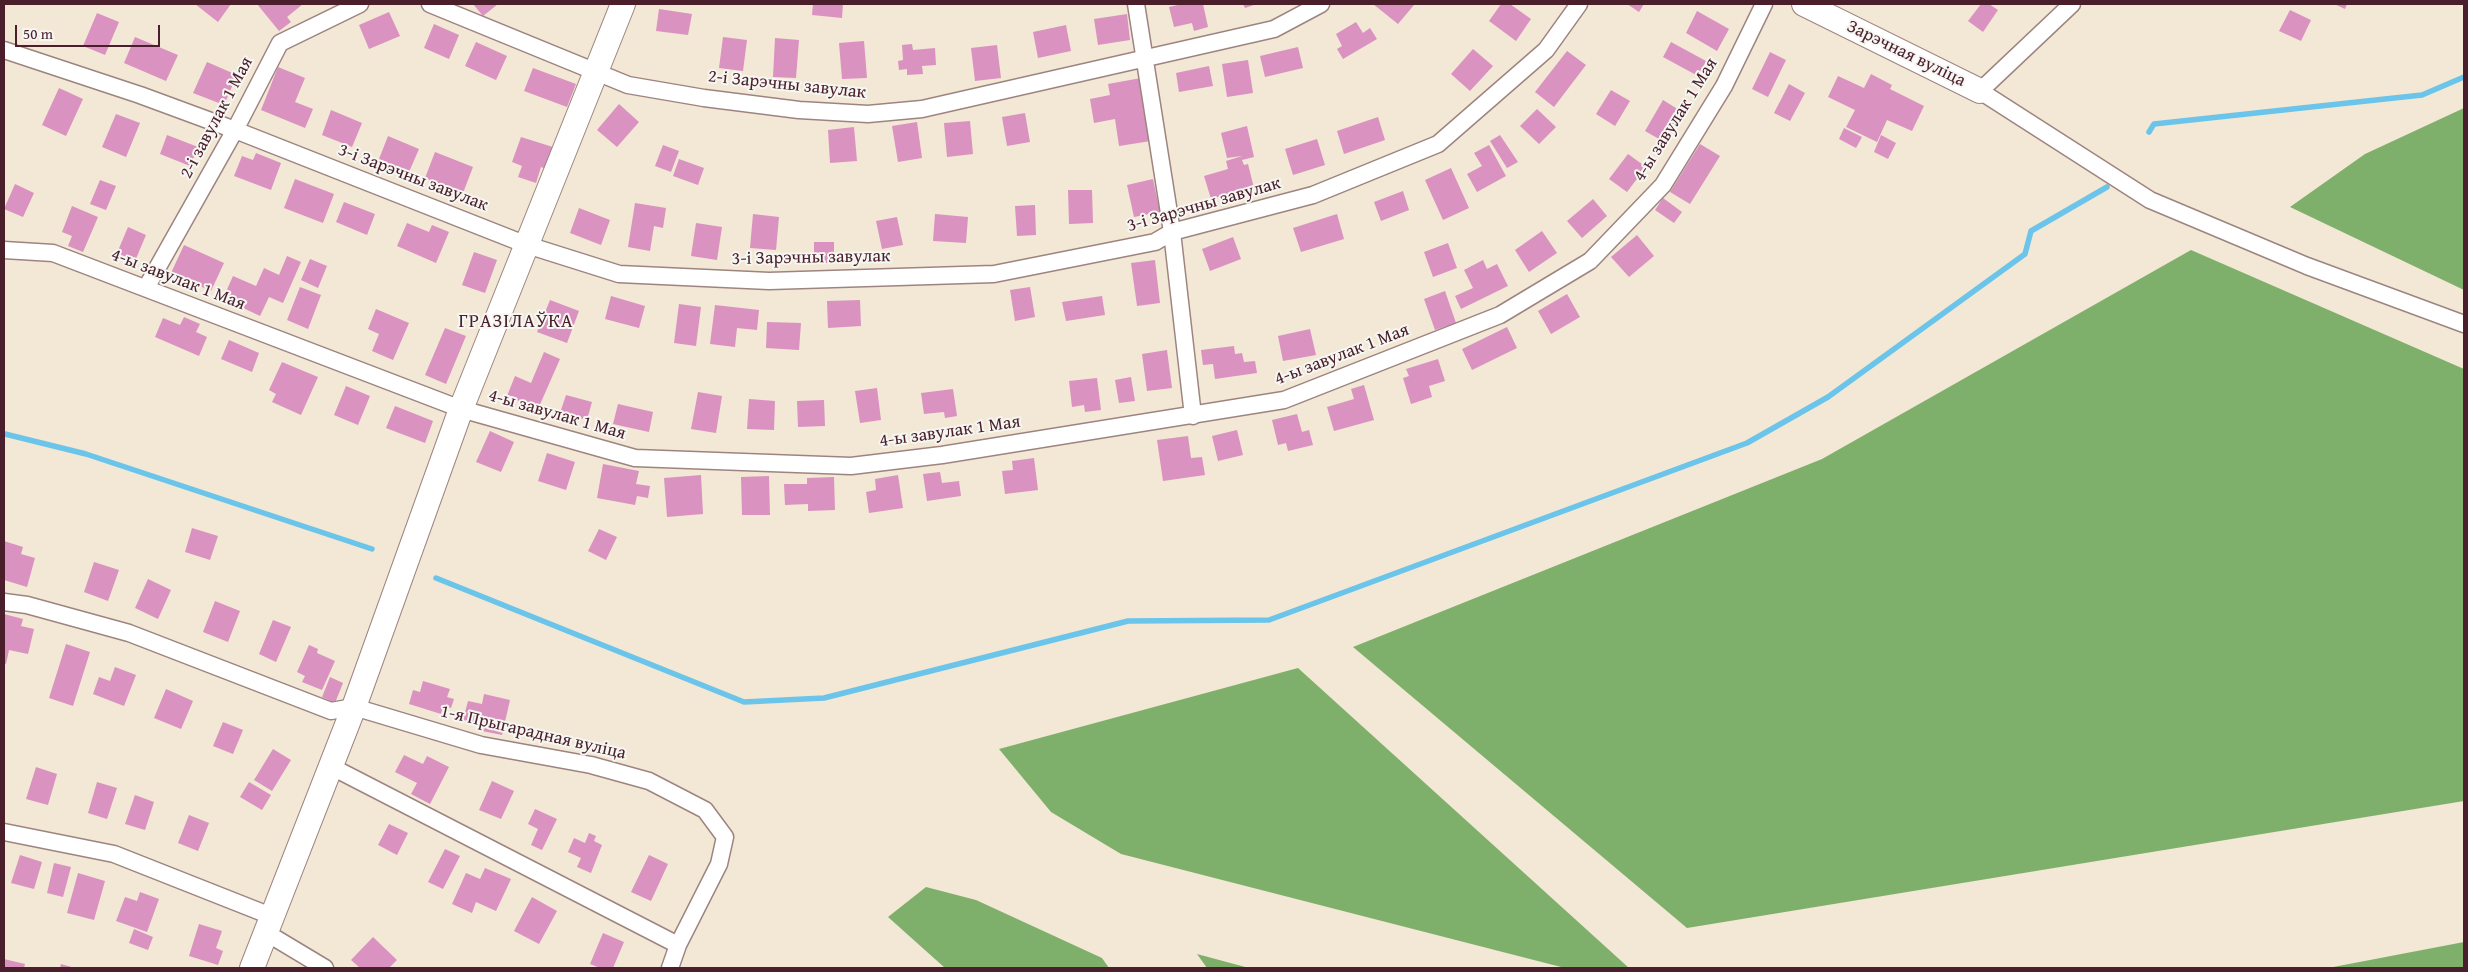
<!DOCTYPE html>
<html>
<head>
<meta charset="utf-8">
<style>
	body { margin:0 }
	#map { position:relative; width:2468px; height:972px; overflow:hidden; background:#f2e8d5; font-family:"Gentium Book Plus",serif }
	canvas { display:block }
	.frame { position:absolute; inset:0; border:5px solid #4a1f2b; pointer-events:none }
	.scale { position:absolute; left:15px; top:25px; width:145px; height:22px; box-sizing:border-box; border:2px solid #4a1f2b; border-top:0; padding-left:6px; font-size:15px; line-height:18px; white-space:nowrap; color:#4a1f2b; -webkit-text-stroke:4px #f6f6f2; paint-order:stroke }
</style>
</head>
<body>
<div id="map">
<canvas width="2468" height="972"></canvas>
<div class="frame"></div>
<div class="scale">50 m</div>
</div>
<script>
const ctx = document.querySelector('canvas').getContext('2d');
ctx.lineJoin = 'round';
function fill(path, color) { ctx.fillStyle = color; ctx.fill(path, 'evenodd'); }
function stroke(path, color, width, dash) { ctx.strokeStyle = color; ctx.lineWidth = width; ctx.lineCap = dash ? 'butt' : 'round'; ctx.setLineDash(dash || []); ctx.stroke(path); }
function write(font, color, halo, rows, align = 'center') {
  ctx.font = font + ' "Gentium Book Plus",serif'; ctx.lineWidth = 4; ctx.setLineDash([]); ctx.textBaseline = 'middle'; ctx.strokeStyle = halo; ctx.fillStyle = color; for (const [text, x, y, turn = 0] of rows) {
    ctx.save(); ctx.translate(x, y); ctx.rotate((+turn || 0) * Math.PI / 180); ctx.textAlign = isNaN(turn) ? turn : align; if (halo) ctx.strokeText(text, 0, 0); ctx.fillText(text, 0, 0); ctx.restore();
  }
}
fill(new Path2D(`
	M 2464,108 L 2464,290 L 2290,207 L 2365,154 Z
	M 2191,250 L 2464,369 L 2464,801 L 1687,928 L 1353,647 L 1822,459 Z
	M 1298,668 L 1629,968 L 1565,968 L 1121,854 L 1051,812 L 999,749 Z
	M 926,887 L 976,900 L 1102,958 L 1109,968 L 945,968 L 888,917 Z
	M 2464,942 L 2464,968 L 2328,968 Z
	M 1197,954 L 1249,968 L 1207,968 Z`), '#7fb06b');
stroke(new Path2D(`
	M 2149,132 L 2154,124 L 2422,95 L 2464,77
	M 5,434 L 86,454 L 372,549
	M 436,578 L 744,702 L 824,698 L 1128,621 L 1269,620 L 1747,443 L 1828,397 L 2025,254 L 2031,231 L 2107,187`), '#6bc4e9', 5.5);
fill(new Path2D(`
	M 195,4 L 231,4 L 218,22 Z
	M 257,4 L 303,4 L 287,17 L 291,22 L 279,31 Z
	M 473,4 L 498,4 L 483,16 Z
	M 813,4 L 843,4 L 842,18 L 812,15 Z
	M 1182,4 L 1203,4 L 1208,27 L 1194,31 L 1192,23 L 1174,27 L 1169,7 Z
	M 1243,4 L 1257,4 L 1245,8 Z
	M 1373,4 L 1412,4 L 1414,5 L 1398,24 Z
	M 1501,4 L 1510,4 L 1531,19 L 1516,41 L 1489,21 Z
	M 1627,4 L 1644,4 L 1639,12 Z
	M 1981,4 L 1989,4 L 1998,10 L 1983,32 L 1968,21 Z
	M 2334,4 L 2347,4 L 2345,9 Z
	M 659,9 L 692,14 L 688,35 L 656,31 Z
	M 2290,10 L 2311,20 L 2301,41 L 2279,31 Z
	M 1697,11 L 1729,29 L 1717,51 L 1686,33 Z
	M 389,12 L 400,36 L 369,49 L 359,25 Z
	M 97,13 L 119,22 L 105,55 L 83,46 Z
	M 1127,14 L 1130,40 L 1098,45 L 1094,19 Z
	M 1356,22 L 1363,33 L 1370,28 L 1377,39 L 1343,59 L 1337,49 L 1342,46 L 1336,34 Z
	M 434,24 L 459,35 L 449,59 L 424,48 Z
	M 1066,25 L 1071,51 L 1038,58 L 1033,32 Z
	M 135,37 L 178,55 L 166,81 L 124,63 Z
	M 723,37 L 747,40 L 743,71 L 719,68 Z
	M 775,38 L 799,40 L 796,78 L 773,77 Z
	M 864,41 L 867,78 L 842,79 L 839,43 Z
	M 476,42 L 507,56 L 496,80 L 465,66 Z
	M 1671,42 L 1706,61 L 1698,76 L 1663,57 Z
	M 912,44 L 913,50 L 935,48 L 936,65 L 922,66 L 923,74 L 907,75 L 907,69 L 899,70 L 898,61 L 903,60 L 902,45 Z
	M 997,45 L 1001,78 L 975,81 L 971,48 Z
	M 1298,47 L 1303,68 L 1265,77 L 1260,56 Z
	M 1473,49 L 1493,66 L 1470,91 L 1451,74 Z
	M 1567,51 L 1586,65 L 1554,107 L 1535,92 Z
	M 1770,52 L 1786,60 L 1768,97 L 1752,89 Z
	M 1248,60 L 1253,93 L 1227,97 L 1222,64 Z
	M 207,62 L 237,75 L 224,105 L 193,93 Z
	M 1209,66 L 1213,86 L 1179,92 L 1176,73 Z
	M 278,67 L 305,78 L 295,102 L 313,109 L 305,128 L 261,110 Z
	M 533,68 L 576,84 L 567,107 L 524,91 Z
	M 1871,74 L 1892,85 L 1890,89 L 1924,106 L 1912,131 L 1887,120 L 1877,142 L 1846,127 L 1855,110 L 1828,97 L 1838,76 L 1864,88 Z
	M 1141,78 L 1151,141 L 1119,146 L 1115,119 L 1094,123 L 1090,99 L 1110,95 L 1108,84 Z
	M 1789,84 L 1805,93 L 1790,121 L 1774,113 Z
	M 59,88 L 83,99 L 66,136 L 42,125 Z
	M 1611,90 L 1630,101 L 1615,126 L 1596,114 Z
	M 1663,100 L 1684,113 L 1666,143 L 1645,131 Z
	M 619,104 L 639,122 L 617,147 L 597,130 Z
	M 1537,109 L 1556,127 L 1539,144 L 1520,126 Z
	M 331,110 L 362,123 L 352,147 L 322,135 Z
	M 1025,113 L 1030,142 L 1007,146 L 1002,117 Z
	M 116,114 L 140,123 L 126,157 L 102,147 Z
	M 1378,117 L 1385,140 L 1344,154 L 1337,131 Z
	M 970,121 L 973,154 L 947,157 L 944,123 Z
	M 917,122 L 922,158 L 898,162 L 892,126 Z
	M 1247,126 L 1254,157 L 1242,160 L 1244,165 L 1248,164 L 1254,188 L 1211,199 L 1204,176 L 1228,169 L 1226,161 L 1242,156 L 1227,158 L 1221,133 Z
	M 854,127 L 857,161 L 830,163 L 828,130 Z
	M 1844,128 L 1862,137 L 1856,148 L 1839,139 Z
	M 167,135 L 198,147 L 190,166 L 160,154 Z
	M 1500,135 L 1518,162 L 1507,168 L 1490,141 Z
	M 1881,135 L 1896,143 L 1888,159 L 1874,152 Z
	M 388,136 L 419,149 L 409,172 L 379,159 Z
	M 521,137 L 556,148 L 548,170 L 541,167 L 536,183 L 518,177 L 522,166 L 512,162 Z
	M 1317,139 L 1325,165 L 1293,175 L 1285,149 Z
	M 1700,144 L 1720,156 L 1690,204 L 1670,192 Z
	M 663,145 L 679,151 L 671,172 L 655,166 Z
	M 1489,145 L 1506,176 L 1477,192 L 1467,174 L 1482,166 L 1474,153 Z
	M 435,152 L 473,167 L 463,193 L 425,178 Z
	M 256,153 L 281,163 L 271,190 L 234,176 L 242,156 L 253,160 Z
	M 1628,154 L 1646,167 L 1627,192 L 1609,179 Z
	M 679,159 L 704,168 L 698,185 L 673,176 Z
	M 1451,168 L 1469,208 L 1443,220 L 1425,180 Z
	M 295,179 L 334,194 L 323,223 L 284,208 Z
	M 1153,179 L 1160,212 L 1134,217 L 1127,185 Z
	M 100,180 L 116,186 L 106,210 L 90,204 Z
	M 15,184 L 34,193 L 23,217 L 4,209 Z
	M 1068,190 L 1092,190 L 1093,223 L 1069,224 Z
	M 1403,191 L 1409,210 L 1381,221 L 1374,202 Z
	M 1663,198 L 1682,212 L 1674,223 L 1655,210 Z
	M 1593,199 L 1607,216 L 1582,238 L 1567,221 Z
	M 344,202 L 375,214 L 367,235 L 336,222 Z
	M 635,203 L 666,208 L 663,228 L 654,226 L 650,251 L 628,247 Z
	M 1035,205 L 1036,235 L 1017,236 L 1015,206 Z
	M 72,206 L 98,217 L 83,252 L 68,246 L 72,236 L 62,232 Z
	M 579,208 L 610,220 L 601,245 L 570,233 Z
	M 753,214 L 779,217 L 776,250 L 750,248 Z
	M 935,214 L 968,217 L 966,243 L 933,241 Z
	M 1337,214 L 1344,239 L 1301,252 L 1293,228 Z
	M 897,217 L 903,245 L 882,249 L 876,221 Z
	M 407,223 L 429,232 L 432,225 L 449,232 L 436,263 L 397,246 Z
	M 696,223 L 722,227 L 717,260 L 691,256 Z
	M 128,227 L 146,235 L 135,261 L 117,253 Z
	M 1542,231 L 1557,253 L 1529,272 L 1515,250 Z
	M 1637,235 L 1654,256 L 1629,277 L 1611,257 Z
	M 1233,237 L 1241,259 L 1210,271 L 1202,249 Z
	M 814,242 L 834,242 L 834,263 L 814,263 Z
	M 1448,243 L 1457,268 L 1433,277 L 1424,252 Z
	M 184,245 L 224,263 L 211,291 L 171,273 Z
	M 474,252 L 497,260 L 485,293 L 462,285 Z
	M 287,256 L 301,262 L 283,303 L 269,297 L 260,316 L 241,307 L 244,302 L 225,294 L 233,276 L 256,286 L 264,268 L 279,275 Z
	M 310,259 L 327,266 L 318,288 L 301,280 Z
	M 1155,260 L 1160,303 L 1137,306 L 1131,263 Z
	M 1483,260 L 1487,269 L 1497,264 L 1508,286 L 1461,309 L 1455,296 L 1473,288 L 1464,270 Z
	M 300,287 L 321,295 L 308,329 L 287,320 Z
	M 1030,287 L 1035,317 L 1015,321 L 1010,290 Z
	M 1445,291 L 1456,323 L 1435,330 L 1424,299 Z
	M 1567,294 L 1580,317 L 1551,334 L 1538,311 Z
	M 611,296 L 645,306 L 639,328 L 605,319 Z
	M 1102,296 L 1105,315 L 1066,321 L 1062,302 Z
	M 550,300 L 579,311 L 567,343 L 537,332 Z
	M 860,300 L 861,326 L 828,328 L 827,301 Z
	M 679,304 L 701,307 L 696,346 L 674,343 Z
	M 715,305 L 759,310 L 757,330 L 737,328 L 735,347 L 710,344 Z
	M 376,309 L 409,323 L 393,360 L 372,351 L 379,334 L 368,329 Z
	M 184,317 L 200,324 L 196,332 L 207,337 L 199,356 L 155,337 L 163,318 L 180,325 Z
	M 767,322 L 801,323 L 799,350 L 766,348 Z
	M 1507,327 L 1517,348 L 1472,370 L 1462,349 Z
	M 445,328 L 466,336 L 446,384 L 425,375 Z
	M 1310,329 L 1316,355 L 1283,361 L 1278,336 Z
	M 229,340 L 259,353 L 252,372 L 221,359 Z
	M 1234,346 L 1235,354 L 1242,353 L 1244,362 L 1255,361 L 1257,373 L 1215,379 L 1213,364 L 1203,365 L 1201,350 Z
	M 1167,350 L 1172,388 L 1147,391 L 1142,354 Z
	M 544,352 L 560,359 L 538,409 L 507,396 L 515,376 L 531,383 Z
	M 1438,359 L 1445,381 L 1429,386 L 1432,397 L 1411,404 L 1403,378 L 1409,376 L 1406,369 Z
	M 282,362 L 318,377 L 301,415 L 272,402 L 276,394 L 269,390 Z
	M 1131,377 L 1135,401 L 1119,403 L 1115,380 Z
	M 1097,378 L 1101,410 L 1085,412 L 1084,405 L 1072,407 L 1069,381 Z
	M 1364,385 L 1374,420 L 1334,431 L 1327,407 L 1354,399 L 1351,389 Z
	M 346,386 L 370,396 L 358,425 L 334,415 Z
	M 877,388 L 881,420 L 860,423 L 855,391 Z
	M 953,389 L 957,416 L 945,418 L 944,412 L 924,414 L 921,393 Z
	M 698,392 L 722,396 L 716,433 L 691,429 Z
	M 566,395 L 592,402 L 587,420 L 560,413 Z
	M 749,399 L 775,401 L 774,430 L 747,429 Z
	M 824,400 L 825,426 L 798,427 L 797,401 Z
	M 618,404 L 653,412 L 649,432 L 613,424 Z
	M 395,406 L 433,421 L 425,443 L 386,428 Z
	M 1297,414 L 1302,432 L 1309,430 L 1313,445 L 1288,451 L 1286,443 L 1278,445 L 1272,420 Z
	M 1237,430 L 1243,455 L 1218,461 L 1212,436 Z
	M 490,431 L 514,442 L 501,472 L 476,462 Z
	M 1188,436 L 1191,458 L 1202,457 L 1205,475 L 1163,481 L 1157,440 Z
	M 547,453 L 575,462 L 566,490 L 538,481 Z
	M 1034,458 L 1038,490 L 1005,494 L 1002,471 L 1013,470 L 1012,461 Z
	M 603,464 L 639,471 L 636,484 L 650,486 L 648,498 L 637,496 L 635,505 L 597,498 Z
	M 940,472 L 942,483 L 959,481 L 961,496 L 927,501 L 923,474 Z
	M 701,475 L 703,514 L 667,517 L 664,478 Z
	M 898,475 L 903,508 L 869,513 L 866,492 L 876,490 L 875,479 Z
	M 769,476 L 770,515 L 742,515 L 741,477 Z
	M 834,477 L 835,510 L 808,511 L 808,504 L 785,505 L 784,484 L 807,484 L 807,478 Z
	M 192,528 L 218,536 L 210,560 L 185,552 Z
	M 599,529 L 617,537 L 606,560 L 588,551 Z
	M 4,541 L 23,547 L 21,554 L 35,558 L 27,587 L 4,580 Z
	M 94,562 L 119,570 L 108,601 L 84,592 Z
	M 148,579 L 171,590 L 158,619 L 135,608 Z
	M 215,601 L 240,611 L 228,642 L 203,632 Z
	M 4,614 L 23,619 L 21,626 L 34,629 L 28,654 L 9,650 L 6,664 L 4,663 Z
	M 273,620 L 291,627 L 276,662 L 259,654 Z
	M 66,644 L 90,652 L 73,706 L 49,698 Z
	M 309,645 L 318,649 L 317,653 L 335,661 L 322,690 L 302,682 L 305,676 L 297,672 Z
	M 115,667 L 136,675 L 124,706 L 93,694 L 99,677 L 110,681 Z
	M 330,677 L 343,683 L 335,703 L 322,697 Z
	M 423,681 L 450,689 L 447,697 L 454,699 L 451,708 L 443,706 L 441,714 L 409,704 L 413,690 L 420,692 Z
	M 166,689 L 193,701 L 181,729 L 154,718 Z
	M 484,694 L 510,700 L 502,735 L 477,730 L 478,724 L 463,720 L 468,701 L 482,704 Z
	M 223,722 L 243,730 L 233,754 L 213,746 Z
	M 273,749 L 291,760 L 272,791 L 254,780 Z
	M 404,755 L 423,764 L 427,756 L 449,767 L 430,804 L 411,794 L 417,783 L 395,772 Z
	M 36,767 L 57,774 L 48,805 L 26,799 Z
	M 492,781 L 514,791 L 501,819 L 479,810 Z
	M 97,782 L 117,788 L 107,819 L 88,813 Z
	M 249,782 L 271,795 L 262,810 L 240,797 Z
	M 135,795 L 154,802 L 145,830 L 125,824 Z
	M 535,809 L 557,819 L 542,850 L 531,845 L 538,829 L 528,824 Z
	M 189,815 L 209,823 L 198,851 L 178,843 Z
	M 389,824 L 408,833 L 397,855 L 378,845 Z
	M 589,833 L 596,836 L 594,841 L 602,845 L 591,873 L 577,867 L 581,858 L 568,852 L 574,838 L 585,843 Z
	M 445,849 L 460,856 L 443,889 L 428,882 Z
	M 20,855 L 42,862 L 34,889 L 11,883 Z
	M 649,855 L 668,864 L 651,901 L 631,892 Z
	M 54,863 L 71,867 L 63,897 L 47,893 Z
	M 485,868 L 511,879 L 496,911 L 476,902 L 472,913 L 452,904 L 466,873 L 480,879 Z
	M 78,873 L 105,881 L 94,920 L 67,913 Z
	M 140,892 L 159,899 L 147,932 L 116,921 L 125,897 L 137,901 Z
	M 532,897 L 557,911 L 539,944 L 514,931 Z
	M 199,924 L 222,931 L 216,948 L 223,951 L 218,965 L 189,956 Z
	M 134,929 L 153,937 L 148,950 L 129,943 Z
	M 603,933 L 624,942 L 613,968 L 600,968 L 590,964 Z
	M 373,937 L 397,960 L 389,968 L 360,968 L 351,960 Z
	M 4,959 L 25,964 L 24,968 L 4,968 Z
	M 61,964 L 75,968 L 60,968 Z`), '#da92c0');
const street = new Path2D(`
	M 430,4 L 628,85 L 704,98 L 799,110 L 868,114 L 922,109 L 1274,29 L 1321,4
	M 1136,4 L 1172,232 L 1193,416
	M 2072,4 L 1980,91 L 2150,200 L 2307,266 L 2464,324
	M 4,50 L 140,95 L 235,130 L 527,245 L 619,274 L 769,281 L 994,274 L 1155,242 L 1172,232 L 1313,195 L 1438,144 L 1546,50 L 1579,4
	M 4,250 L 53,253 L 461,409 L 635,458 L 851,466 L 942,455 L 1284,400 L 1500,315 L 1590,261 L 1663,185 L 1724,86 L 1764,4
	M 146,288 L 235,130 L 280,43 L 360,4
	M 4,602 L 27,605 L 129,633 L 331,711 L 354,707 L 481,745 L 591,765 L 649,781 L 705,810 L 725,837 L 719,864 L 678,945 L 670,968
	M 330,766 L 678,945
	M 4,832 L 114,854 L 271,916
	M 265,932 L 325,968`);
const secondary = new Path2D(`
	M 1804,4 L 1980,91
	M 252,968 L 354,707 L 461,409 L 623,4`);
stroke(street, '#9e8480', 19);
stroke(secondary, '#9e8480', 26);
stroke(street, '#fff', 16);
stroke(secondary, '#fff', 24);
write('18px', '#4a1f2b', '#f6f6f2', [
	["Зарэчная вуліца",1906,54,26],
	["2-і Зарэчны завулак",787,85,6],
	["2-і завулак 1 Мая",217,118,-62],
	["4-ы завулак 1 Мая",1676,120,-58],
	["3-і Зарэчны завулак",413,178,21],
	["3-і Зарэчны завулак",1204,205,-16],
	["3-і Зарэчны завулак",811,258,-1],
	["4-ы завулак 1 Мая",178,280,21],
	["4-ы завулак 1 Мая",1342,355,-21],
	["4-ы завулак 1 Мая",557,415,16],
	["4-ы завулак 1 Мая",950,432,-8],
	["1-я Прыгарадная вуліца",533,733,13]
]);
ctx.letterSpacing = '1px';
write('19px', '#4a1f2b', '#f6f6f2', [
	["ГРАЗІЛАЎКА",516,322]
]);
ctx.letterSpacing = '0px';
</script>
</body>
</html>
